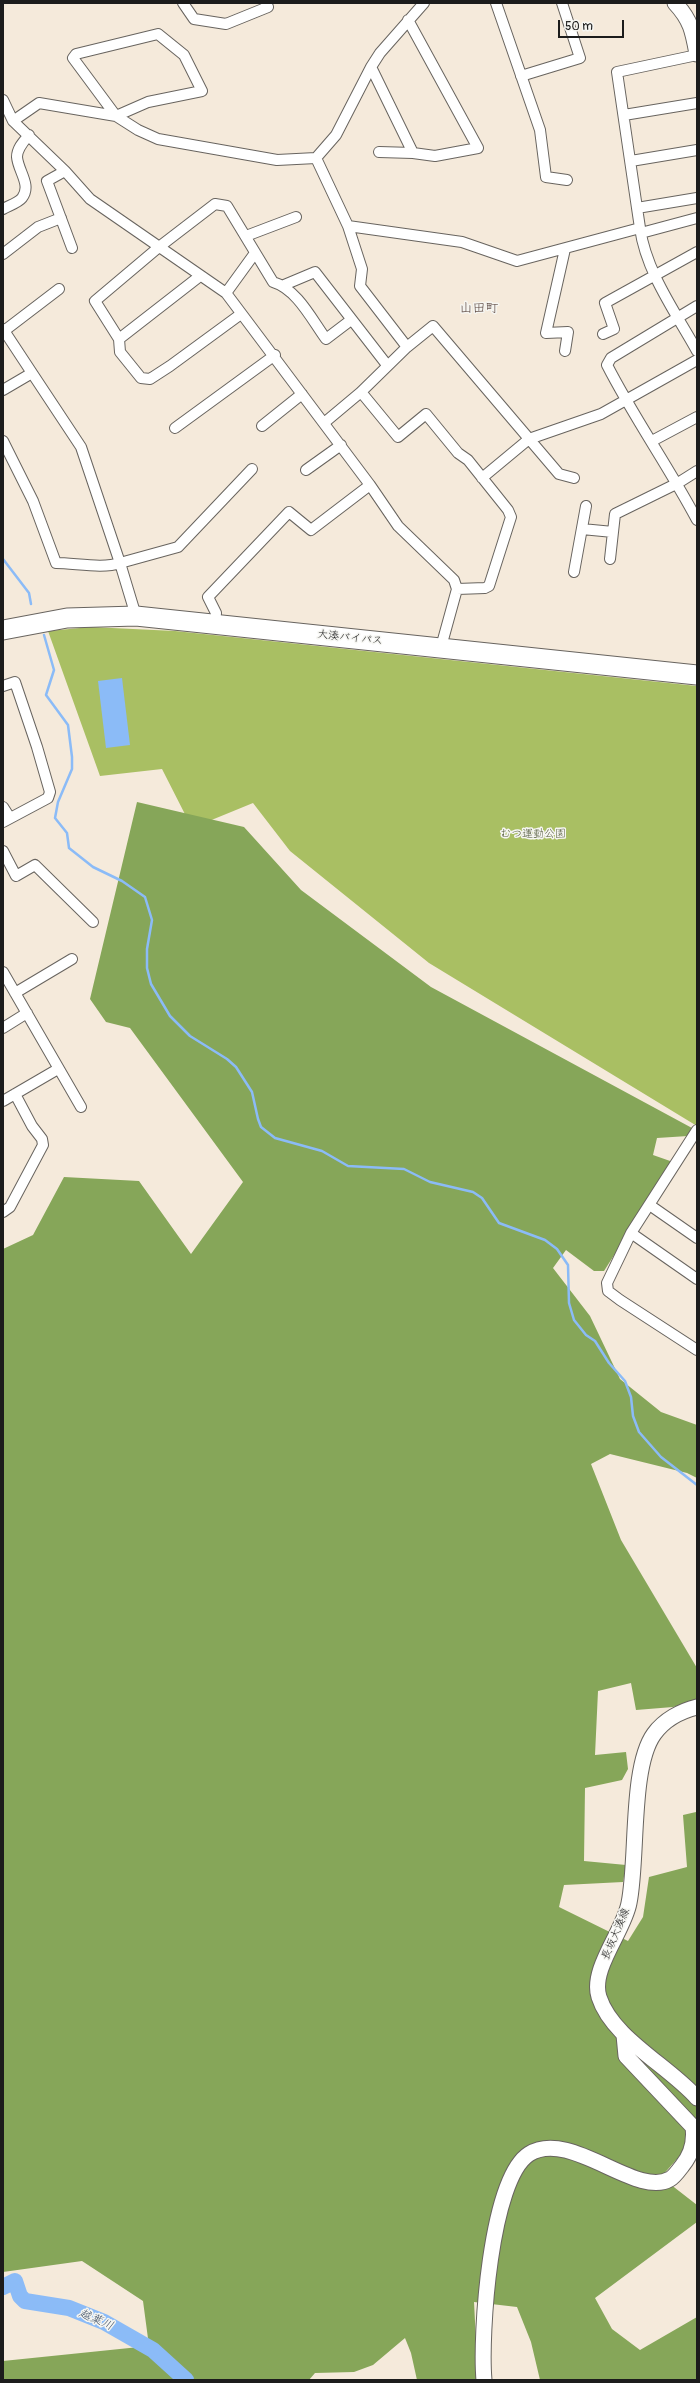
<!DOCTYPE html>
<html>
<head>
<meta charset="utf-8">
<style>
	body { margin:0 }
	#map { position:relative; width:700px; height:2383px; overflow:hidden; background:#f5eadb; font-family:Pangolin,sans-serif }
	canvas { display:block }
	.frame { position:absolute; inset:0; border:4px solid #1c1c1c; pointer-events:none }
	.scale { position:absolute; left:558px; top:20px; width:66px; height:18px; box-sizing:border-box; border:2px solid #1c1c1c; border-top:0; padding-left:5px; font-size:12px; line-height:14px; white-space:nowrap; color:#1c1c1c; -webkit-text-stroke:3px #f6f6f2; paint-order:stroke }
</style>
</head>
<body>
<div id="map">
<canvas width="700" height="2383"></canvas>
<div class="frame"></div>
<div class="scale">50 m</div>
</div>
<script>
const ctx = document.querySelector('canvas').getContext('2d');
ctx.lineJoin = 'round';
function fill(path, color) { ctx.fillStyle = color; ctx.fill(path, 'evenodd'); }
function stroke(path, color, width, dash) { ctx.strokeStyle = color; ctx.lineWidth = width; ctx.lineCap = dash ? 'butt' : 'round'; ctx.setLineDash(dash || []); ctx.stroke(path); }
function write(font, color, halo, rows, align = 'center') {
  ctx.font = font + ' Pangolin,"Klee One",sans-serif'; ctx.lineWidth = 3; ctx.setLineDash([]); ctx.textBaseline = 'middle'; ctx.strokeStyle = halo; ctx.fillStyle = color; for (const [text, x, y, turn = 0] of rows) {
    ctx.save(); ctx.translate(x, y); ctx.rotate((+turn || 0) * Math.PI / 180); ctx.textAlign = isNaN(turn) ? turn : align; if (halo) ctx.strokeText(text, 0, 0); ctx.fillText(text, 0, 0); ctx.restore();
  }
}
fill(new Path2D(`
	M 91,627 L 175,631 L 697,686 L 697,1126 L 429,963 L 290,851 L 253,803 L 192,828 L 162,769 L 100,776 L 48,631 Z`), '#a9bf63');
fill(new Path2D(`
	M 137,802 L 244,827 L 301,890 L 431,987 L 692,1128 L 688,1136 L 657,1138 L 653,1155 L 673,1162 L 604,1271 L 594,1271 L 566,1250 L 553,1268 L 590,1316 L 620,1379 L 661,1412 L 697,1425 L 697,1478 L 687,1473 L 610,1454 L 591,1464 L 621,1540 L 697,1668 L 697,1700 L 673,1707 L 636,1710 L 631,1683 L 598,1691 L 595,1755 L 626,1752 L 628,1769 L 622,1780 L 585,1788 L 584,1861 L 626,1865 L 623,1882 L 564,1885 L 559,1907 L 628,1941 L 643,1917 L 649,1877 L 687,1867 L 683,1815 L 696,1812 L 697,1795 L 697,2155 L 685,2150 L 661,2177 L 697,2205 L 697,2222 L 595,2298 L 612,2329 L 640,2350 L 697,2317 L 697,2380 L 540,2380 L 531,2342 L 517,2307 L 474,2302 L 478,2380 L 417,2380 L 411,2353 L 405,2338 L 373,2365 L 354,2372 L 315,2373 L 309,2380 L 3,2380 L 3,2361 L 149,2346 L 143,2301 L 82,2261 L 3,2272 L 3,1249 L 33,1235 L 64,1177 L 139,1181 L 191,1254 L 243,1182 L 130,1028 L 106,1022 L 90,999 Z`), '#86a659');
fill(new Path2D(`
	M 122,678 L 130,745 L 106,748 L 98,681 Z`), '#8bbbf7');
stroke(new Path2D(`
	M 3,559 L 29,593 L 31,604
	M 44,635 L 54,670 L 46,695 L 68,725 L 72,757 L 72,769 L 58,802 L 55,818 L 67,833 L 69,848 L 93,867 L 122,881 L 145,897 L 152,920 L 147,949 L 147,968 L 151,984 L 170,1016 L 190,1036 L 227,1059 L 236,1067 L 252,1092 L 258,1119 L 261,1127 L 275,1138 L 322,1151 L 348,1166 L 404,1169 L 430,1182 L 473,1192 L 482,1198 L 499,1223 L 545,1240 L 557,1249 L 568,1265 L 569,1303 L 574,1320 L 586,1335 L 595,1341 L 609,1363 L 625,1381 L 631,1397 L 633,1416 L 639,1432 L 661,1457 L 697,1485`), '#8bbbf7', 2.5);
stroke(new Path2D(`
	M 3,2287 L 15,2281 L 20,2296 L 25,2301 L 69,2308 L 104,2322 L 153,2350 L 186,2380`), '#8bbbf7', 16);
const street = new Path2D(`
	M 183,3 L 194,19 L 226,24 L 268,7 L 266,3
	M 424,3 L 380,53 L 371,67 L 336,135 L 316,158 L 348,226 L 362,269 L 360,286 L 407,347 L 433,326 L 559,474 L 574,478
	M 496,3 L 540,130 L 546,177 L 567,180
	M 158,34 L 184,55 L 202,91 L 148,102 L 116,116 L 73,58 L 76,54 Z
	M 371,67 L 413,153
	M 521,76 L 580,58 L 562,3
	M 3,100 L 13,121 L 65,171 L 90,199 L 226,293 L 370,485 L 398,526 L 454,580 L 457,589 L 441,647
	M 624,115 L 697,103
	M 13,121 L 39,103 L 116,116 L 138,130 L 158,139 L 277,160 L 316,158
	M 379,152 L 413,153 L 435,156 L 478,148 L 408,20
	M 631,161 L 697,150
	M 65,171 L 47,181 L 72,248
	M 637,208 L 617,72 L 697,55
	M 3,209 C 8,206 18,203 22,198 C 32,185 18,171 17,157 C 17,148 24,141 29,135
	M 348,226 L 462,242 L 517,261 L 640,228 L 637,208 L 697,198
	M 640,228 C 646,272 676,313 697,351
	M 641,233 L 697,218
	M 246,236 L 296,217
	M 565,249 L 546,333 L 568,332 L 565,351
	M 3,254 L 38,227 L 61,218
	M 200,276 L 119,339 L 120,352 L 141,378 L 150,379 L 170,366 L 241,314
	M 284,285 L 315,272 L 387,365
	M 226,293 L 255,253
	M 3,329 L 32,373
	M 4,331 L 59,289
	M 603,334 L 614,329 L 605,303 L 697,252
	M 119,339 L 95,301 L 159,247 L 215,204 L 227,206 L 273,282 C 297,289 312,320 326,339 L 351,320
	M 3,390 L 32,373 L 81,447 L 120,563 C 103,569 75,563 56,563 L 33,501 L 3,441
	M 361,392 L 398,437 L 426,414 L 458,453 L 468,460 L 508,510 L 511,517 L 489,586 L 485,588 L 457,589
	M 324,423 L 361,392 L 407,347
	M 262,426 L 302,394
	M 175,428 L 275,355
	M 652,441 L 697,417
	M 306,470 L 341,445
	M 482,478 L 529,439 L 601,414 L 697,360
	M 697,520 C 669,467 634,418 607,365 L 611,358 L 697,306
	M 582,529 L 613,532
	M 610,559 L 615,514 L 678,483 L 697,471
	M 574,572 L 586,506
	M 136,616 L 120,563 L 178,547 L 252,469
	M 215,624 L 216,613 L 208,597 L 289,512 L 311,530 L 370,485
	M 3,686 L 15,682 L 37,747 L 50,792 L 48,798 L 3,822
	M 3,807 L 10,818
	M 3,851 L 16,876 L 35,865 L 93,922
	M 3,972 L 81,1107
	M 15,993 L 72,959
	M 3,1028 L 27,1013
	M 3,1101 L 58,1069
	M 697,1130 L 631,1233 L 607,1283 L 608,1291 L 620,1300 L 697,1350
	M 651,1206 L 697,1238
	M 3,1212 L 10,1207 L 43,1145 L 42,1139 L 32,1126 L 15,1094
	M 631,1233 L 697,1279`);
const secondary = new Path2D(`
	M 675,3 C 691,20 693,32 697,54
	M 697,1707 C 681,1711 664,1720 654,1734 C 630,1767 638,1860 629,1903 C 624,1931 590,1969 599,1997 C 612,2038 669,2066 697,2098
	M 484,2380 C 480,2336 490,2179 529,2154 C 570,2128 637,2199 670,2179 C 674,2177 679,2170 682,2166 C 692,2154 695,2142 693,2127 L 626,2056 L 624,2035`);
const highway = new Path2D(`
	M 3,630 L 67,618 L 136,616 L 697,675`);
stroke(street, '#68645f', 12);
stroke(secondary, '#68645f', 17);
stroke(highway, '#68645f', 21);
stroke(street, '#fff', 10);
stroke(secondary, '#fff', 15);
stroke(highway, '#fff', 19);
write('11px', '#1c1c1c', '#f6f6f2', [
	["大湊バイパス",350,638,6],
	["長坂大湊線",616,1934,-67]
]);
write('11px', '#4d5535', '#f6f6f2', [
	["むつ運動公園",533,834]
]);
write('italic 12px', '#435469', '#f6f6f2', [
	["越葉川",96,2320,24]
]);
write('13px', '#5b4740', '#f6f6f2', [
	["山田町",479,309]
]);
</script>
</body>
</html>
